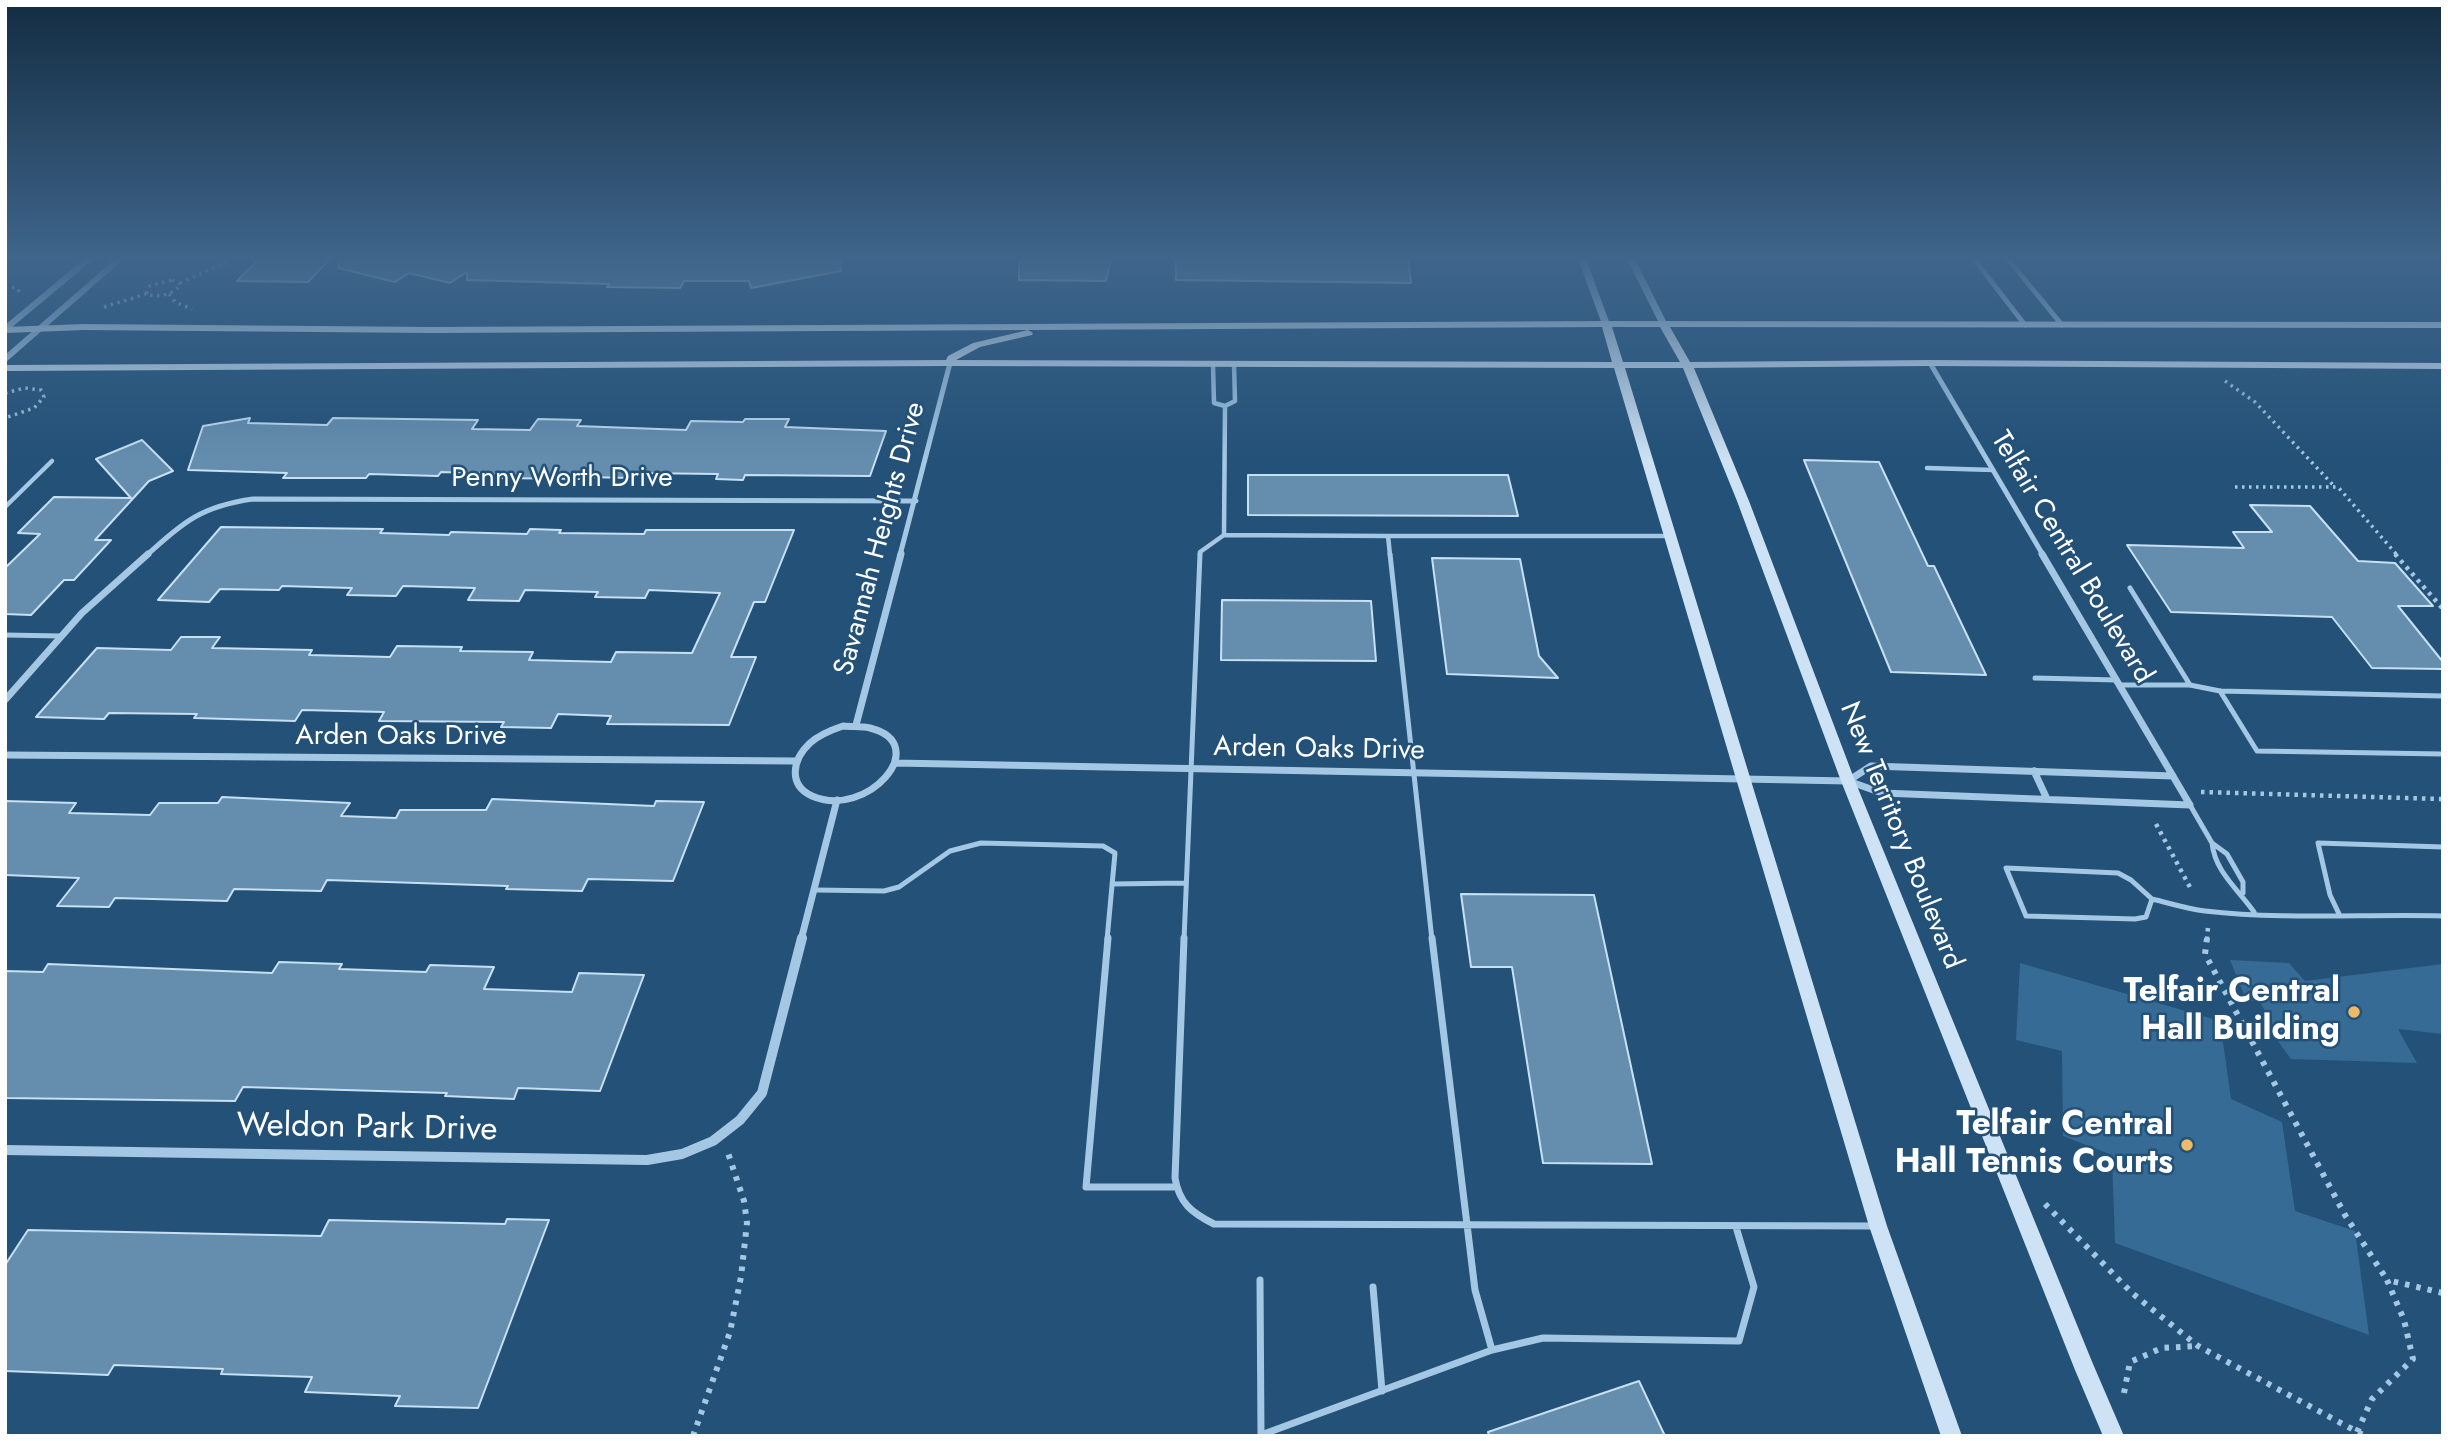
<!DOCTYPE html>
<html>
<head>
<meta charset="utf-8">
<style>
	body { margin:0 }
	#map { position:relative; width:2448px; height:1441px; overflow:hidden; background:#235178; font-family:Jost,sans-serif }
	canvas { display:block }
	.frame { position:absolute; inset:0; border:7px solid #fff; pointer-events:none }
</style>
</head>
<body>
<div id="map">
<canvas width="2448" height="1441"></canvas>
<div class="frame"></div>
</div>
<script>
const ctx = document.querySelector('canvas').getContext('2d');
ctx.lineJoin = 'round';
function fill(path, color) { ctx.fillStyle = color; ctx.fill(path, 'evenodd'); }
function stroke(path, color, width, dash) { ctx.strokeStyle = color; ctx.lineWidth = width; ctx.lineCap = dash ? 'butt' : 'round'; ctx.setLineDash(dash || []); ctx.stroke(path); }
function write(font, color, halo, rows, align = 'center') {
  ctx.font = font + ' Jost,sans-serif'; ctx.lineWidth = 5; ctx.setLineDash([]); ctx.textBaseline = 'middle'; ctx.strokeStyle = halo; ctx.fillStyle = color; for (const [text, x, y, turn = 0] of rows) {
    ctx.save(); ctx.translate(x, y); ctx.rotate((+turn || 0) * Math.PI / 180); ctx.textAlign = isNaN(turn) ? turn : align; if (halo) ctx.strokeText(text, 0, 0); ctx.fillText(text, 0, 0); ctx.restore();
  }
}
fill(new Path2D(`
	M 2230,960 L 2289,963 L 2305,981 L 2443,964 L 2443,1034 L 2398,1029 L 2417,1063 L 2291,1059 L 2266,1025 L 2272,1021 L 2258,1000 L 2247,1002 Z
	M 2020,963 L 2220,1021 L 2231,1099 L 2282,1122 L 2295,1211 L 2355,1231 L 2369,1335 L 2115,1243 L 2112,1155 L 2063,1136 L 2062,1051 L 2016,1040 Z`), '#366b96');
const building = new Path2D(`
	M 259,259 L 330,259 L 308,282 L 237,281 Z
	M 339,259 L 840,259 L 841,271 L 751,288 L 749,281 L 684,281 L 680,288 L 607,287 L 609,284 L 467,280 L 467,272 L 450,283 L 409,273 L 395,282 L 338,268 Z
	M 1019,259 L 1111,259 L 1106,281 L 1019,280 Z
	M 1176,259 L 1408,259 L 1411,283 L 1176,280 Z
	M 250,418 L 248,423 L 327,425 L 333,418 L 478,420 L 472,429 L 530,430 L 538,419 L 581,420 L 577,426 L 686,430 L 691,421 L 743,422 L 745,419 L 789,419 L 785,427 L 886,431 L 870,476 L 745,475 L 743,480 L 716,479 L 718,474 L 638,473 L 635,478 L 580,477 L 579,479 L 498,478 L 501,474 L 441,472 L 438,476 L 369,474 L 366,478 L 283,478 L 287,473 L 188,470 L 203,426 Z
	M 142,440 L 173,471 L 149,481 L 95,540 L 111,540 L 74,580 L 64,580 L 31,615 L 5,614 L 5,568 L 40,534 L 18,533 L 54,497 L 131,498 L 96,459 Z
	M 1804,460 L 1879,462 L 1928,566 L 1934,566 L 1986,675 L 1891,672 Z
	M 1248,475 L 1508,475 L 1518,516 L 1248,515 Z
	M 2250,505 L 2310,506 L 2358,561 L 2395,563 L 2433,606 L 2398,606 L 2443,662 L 2443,669 L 2372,668 L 2332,617 L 2171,612 L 2127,545 L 2244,548 L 2233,532 L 2272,532 Z
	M 221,527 L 383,529 L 380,533 L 449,535 L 451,532 L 527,534 L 530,529 L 561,530 L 559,533 L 644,534 L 646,530 L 794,530 L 765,602 L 754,602 L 731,657 L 756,657 L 729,725 L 607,724 L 611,716 L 558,714 L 551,728 L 501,727 L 504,722 L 379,721 L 384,712 L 302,710 L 295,721 L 194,718 L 197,714 L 109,713 L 104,719 L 36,717 L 97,648 L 171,650 L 181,637 L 220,637 L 212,648 L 312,650 L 309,655 L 390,657 L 397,646 L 462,647 L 460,651 L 533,652 L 529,660 L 611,662 L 616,652 L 692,653 L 720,593 L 649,590 L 645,598 L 595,597 L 598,592 L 525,590 L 519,601 L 468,600 L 475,588 L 403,586 L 396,596 L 347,595 L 352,588 L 282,586 L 279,590 L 220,589 L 209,602 L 158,600 Z
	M 1432,558 L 1520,559 L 1539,656 L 1558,678 L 1447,674 Z
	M 1222,600 L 1371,601 L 1376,661 L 1221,660 Z
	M 222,797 L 350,803 L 341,816 L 396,818 L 400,810 L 486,810 L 492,799 L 654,806 L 656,801 L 704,802 L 673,881 L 588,879 L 582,891 L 506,889 L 508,886 L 327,880 L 321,891 L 234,889 L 227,901 L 115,898 L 109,907 L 57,906 L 79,878 L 5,875 L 5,801 L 76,803 L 69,813 L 150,815 L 159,803 L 218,803 Z
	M 1461,894 L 1594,895 L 1652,1164 L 1543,1163 L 1512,967 L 1471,967 Z
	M 279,962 L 342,964 L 339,969 L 426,972 L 430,965 L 494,967 L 484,989 L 572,992 L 579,973 L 644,975 L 600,1091 L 518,1088 L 514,1099 L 445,1096 L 447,1093 L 243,1087 L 235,1101 L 5,1098 L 5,971 L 43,972 L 48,964 L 272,973 Z
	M 507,1219 L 549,1220 L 478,1408 L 395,1406 L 400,1396 L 305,1392 L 312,1377 L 221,1374 L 223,1369 L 114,1365 L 108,1375 L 5,1371 L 5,1265 L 28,1230 L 321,1236 L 329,1220 L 505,1224 Z
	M 1639,1381 L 1665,1436 L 1489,1436 L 1488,1432 Z`);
fill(building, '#648dae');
stroke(building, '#c7e0f3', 2);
stroke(new Path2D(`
	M 172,280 L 181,284 C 172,295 160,298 146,294 L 150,286 Z
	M 180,283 L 231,260
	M 5,287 L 17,288 L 21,295
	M 169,294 L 175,302 L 192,309
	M 104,307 L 146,294
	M 2225,381 L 2255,402 L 2334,486
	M 5,393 L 25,388 L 41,390 L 44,397 L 34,408 L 5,418
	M 2235,487 L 2338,487 L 2397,555`), '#a4c8e4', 3.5, [2.5, 4.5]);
stroke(new Path2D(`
	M 2395,554 L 2443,609
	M 2201,792 L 2443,799
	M 2156,824 L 2192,891
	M 2207,940 L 2208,927`), '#a4c8e4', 4.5, [3.5, 5]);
stroke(new Path2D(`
	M 2207,938 L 2205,954 L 2345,1215 L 2387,1280
	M 2045,1204 L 2132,1293 L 2198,1346 L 2365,1436
	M 2124,1393 L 2130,1362 L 2162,1348 L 2198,1346
	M 2357,1432 L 2372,1399 L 2413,1359 L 2404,1320 L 2387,1280 L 2443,1293
	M 693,1436 L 730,1332 L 741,1277 L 747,1223 L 744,1201 L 728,1153`), '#a4c8e4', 6, [4.5, 7]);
stroke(new Path2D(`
	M 1225,406 L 1235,401 L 1234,364
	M 1927,468 L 1993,470
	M 5,507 L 52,461
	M 1224,535 L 1388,536
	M 1200,555 L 1200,552 L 1224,535 L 1225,406 L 1214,403 L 1213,364
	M 1390,555 L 1388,536 L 1670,536`), '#a4c8e4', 4.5);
stroke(new Path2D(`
	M 1390,554 L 1432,940
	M 2130,588 L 2190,685
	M 5,635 L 61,636
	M 2035,678 L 2117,680
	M 2120,685 L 2190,685 L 2220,691 L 2443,696
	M 2220,691 L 2257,751 L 2443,754
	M 2190,805 L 2212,843 L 2227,854 L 2243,882 L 2243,893
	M 2212,843 C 2215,872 2238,889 2254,912
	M 2006,868 L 2118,873 L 2131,880 L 2152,899 L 2146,917 L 2135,919 L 2026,916 Z
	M 1112,884 L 1185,883
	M 816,890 L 884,891 L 899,887 L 950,851 L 981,843 L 1103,846 L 1115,853 L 1107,940
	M 2152,899 C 2169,903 2187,909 2205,911 C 2284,920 2364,914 2443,916
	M 2340,916 L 2330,895 L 2318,843 L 2443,847
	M 1184,940 L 1200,554`), '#a4c8e4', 5);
stroke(new Path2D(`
	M 1108,938 L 1086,1187 L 1175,1187
	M 1184,938 L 1175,1178 C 1179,1203 1192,1213 1214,1224 L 1875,1226
	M 1432,938 L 1475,1290 L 1492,1350 L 1543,1338 L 1739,1341 L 1754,1287 L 1736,1227
	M 1260,1280 L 1261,1435 L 1492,1350
	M 1373,1287 L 1382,1391`), '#a4c8e4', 7);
stroke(new Path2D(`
	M 1974,259 L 2025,325
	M 2008,259 L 2062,325
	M 1930,363 L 2043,555
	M 147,555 C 183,522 202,506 253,499 L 916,501
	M 900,555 L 950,363`), '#a4c8e4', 5);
stroke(new Path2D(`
	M 2042,554 L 2190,805
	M 5,700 L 82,613 L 148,554
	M 856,725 L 901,554
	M 843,726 C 852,727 862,726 870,728 C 934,744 867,820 812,796 C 788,785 792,760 810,743 C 819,735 831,730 843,726 Z
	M 5,755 L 795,761
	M 895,763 L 1848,781 L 1882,793 L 2190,805
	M 2034,771 L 2047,799
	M 1848,781 L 1871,766 L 2173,776
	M 801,940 L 837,800`), '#a4c8e4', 7);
stroke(new Path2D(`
	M 5,1150 L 647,1160 L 682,1154 L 713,1141 L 740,1120 L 762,1093 L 802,938`), '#a4c8e4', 10);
fill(new Path2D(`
	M 84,259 L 94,259 L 5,333 L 5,325 Z
	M 115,259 L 124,259 L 5,363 L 5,355 Z
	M 1578,259 L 1586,259 L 1610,324 L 1609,326 L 1602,324 Z
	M 1627,259 L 1635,259 L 1668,325 L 1667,327 L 1660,325 Z`), '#a4c8e4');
fill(new Path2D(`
	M 1606,321 L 2443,322 L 2443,328 L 1670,327 L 1690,362 L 1930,360 L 2443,363 L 2443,369 L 1930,366 L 1694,368 L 1749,501 L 1855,781 L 2093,1364 L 2124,1436 L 2103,1436 L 2075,1370 L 1841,781 L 1737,501 L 1683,368 L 1625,368 L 1887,1226 L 1962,1436 L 1941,1436 L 1869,1226 L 1614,368 L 950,366 L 5,371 L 5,365 L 946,360 L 948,356 L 973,343 L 1028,330 L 432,333 L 84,330 L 5,333 L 5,327 L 84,324 L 432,327 ZM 1602,327 L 1612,362 L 956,360 L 980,347 L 1032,335 L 1033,333 L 1028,330 ZM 1612,327 L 1660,327 L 1680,362 L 1623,362 Z`), '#cde2f4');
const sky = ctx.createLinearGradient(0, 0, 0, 461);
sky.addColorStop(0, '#132d42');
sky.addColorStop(0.56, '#3f658b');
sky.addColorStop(1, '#3f658b00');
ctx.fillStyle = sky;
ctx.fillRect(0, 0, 2448, 461);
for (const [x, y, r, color] of [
	[2354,1012,7,"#efba67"],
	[2187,1145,7,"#efba67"]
]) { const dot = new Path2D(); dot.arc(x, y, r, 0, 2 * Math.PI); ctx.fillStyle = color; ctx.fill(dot); stroke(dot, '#235178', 2.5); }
write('28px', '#fff', '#235178', [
	["Penny Worth Drive",562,479],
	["Savannah Heights Drive",881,539,-75],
	["Telfair Central Boulevard",2071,558,59],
	["Arden Oaks Drive",401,737],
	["Arden Oaks Drive",1319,750,1],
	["New Territory Boulevard",1900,836,68]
]);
write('bold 33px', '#fff', '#235178', [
	["Telfair Central",2340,993],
	["Hall Building",2340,1031],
	["Telfair Central",2173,1126],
	["Hall Tennis Courts",2173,1164]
], 'right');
write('33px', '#fff', '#235178', [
	["Weldon Park Drive",367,1129,1]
]);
</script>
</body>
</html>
